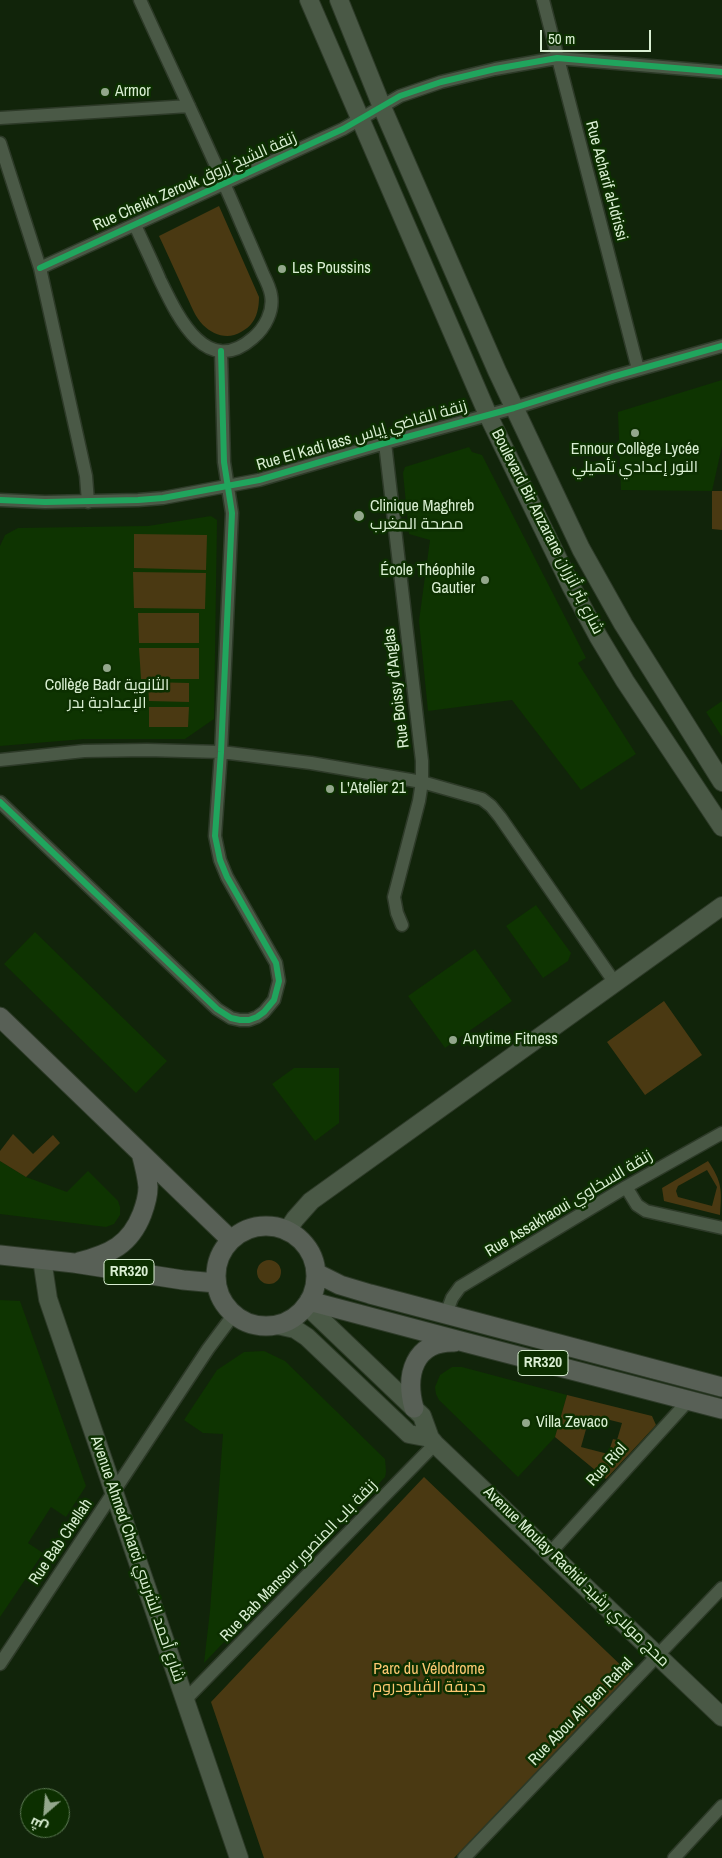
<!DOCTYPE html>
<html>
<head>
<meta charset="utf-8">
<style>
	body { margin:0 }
	#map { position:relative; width:722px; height:1858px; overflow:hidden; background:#11240a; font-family:"Archivo Narrow",Cairo,sans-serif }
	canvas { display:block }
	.north { position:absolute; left:20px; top:1788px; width:50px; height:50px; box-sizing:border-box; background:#0c2f00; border:1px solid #5e7b54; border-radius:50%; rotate:207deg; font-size:14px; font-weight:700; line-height:20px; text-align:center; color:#d9eed2 }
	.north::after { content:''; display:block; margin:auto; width:18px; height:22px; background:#93a78c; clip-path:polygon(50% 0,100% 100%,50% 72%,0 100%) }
	.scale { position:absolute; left:540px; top:30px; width:111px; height:22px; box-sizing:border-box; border:2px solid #d9eed2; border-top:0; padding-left:6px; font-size:15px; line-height:18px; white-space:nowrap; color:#d9eed2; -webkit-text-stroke:4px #0c2f00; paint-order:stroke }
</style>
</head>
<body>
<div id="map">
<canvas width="722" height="1858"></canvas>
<div class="north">ش</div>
<div class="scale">50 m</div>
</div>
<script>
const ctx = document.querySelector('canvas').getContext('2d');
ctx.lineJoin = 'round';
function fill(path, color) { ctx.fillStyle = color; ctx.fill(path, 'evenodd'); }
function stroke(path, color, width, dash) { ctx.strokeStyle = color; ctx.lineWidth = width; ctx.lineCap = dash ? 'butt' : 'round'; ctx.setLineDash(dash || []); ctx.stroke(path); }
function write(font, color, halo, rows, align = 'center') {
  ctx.font = font + ' "Archivo Narrow",Cairo,sans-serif'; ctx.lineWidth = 5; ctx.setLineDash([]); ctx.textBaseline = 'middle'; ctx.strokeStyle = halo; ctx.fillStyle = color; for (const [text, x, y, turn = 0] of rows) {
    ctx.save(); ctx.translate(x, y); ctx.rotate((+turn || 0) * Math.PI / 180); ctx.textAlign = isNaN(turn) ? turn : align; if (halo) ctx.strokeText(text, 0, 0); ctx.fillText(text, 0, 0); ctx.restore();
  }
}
fill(new Path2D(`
	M 722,380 L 722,446 L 712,491 L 621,490 L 618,412 Z
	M 469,447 L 472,452 L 482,455 L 586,658 L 578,663 L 636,754 L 581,790 L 512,700 L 428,711 L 419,621 L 430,540 L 409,534 L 403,473 L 405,467 Z
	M 211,516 L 217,520 L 214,719 L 185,739 L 84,739 L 0,746 L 0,546 L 5,535 L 18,528 L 148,526 Z
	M 722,701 L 722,737 L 706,712 Z
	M 536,905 L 571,953 L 568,961 L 543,978 L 506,926 Z
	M 35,932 L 167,1061 L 136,1093 L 4,964 Z
	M 475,949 L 512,1001 L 445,1048 L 408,996 Z
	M 294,1068 L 339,1068 L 339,1123 L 315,1141 L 272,1084 Z
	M 0,1161 L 26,1177 L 67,1192 L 88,1171 L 118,1201 L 120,1207 L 120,1215 L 114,1224 L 106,1227 L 0,1214 Z
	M 0,1300 L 20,1301 L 86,1486 L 66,1517 L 51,1507 L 28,1543 L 43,1553 L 0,1617 Z
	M 264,1351 L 285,1361 L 385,1459 L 386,1472 L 385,1477 L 354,1510 L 350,1506 L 318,1539 L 321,1541 L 296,1566 L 294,1564 L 263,1597 L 265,1599 L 204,1663 L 210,1611 L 223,1434 L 203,1433 L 184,1420 L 217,1370 L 244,1352 Z
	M 452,1367 L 462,1367 L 567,1395 L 555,1437 L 518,1477 L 439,1400 L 436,1394 L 435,1387 L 440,1375 Z`), '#0e3401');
fill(new Path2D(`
	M 219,206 L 259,297 C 259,312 255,325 241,332 C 228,340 213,335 203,325 C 195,317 191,305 186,295 C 177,275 168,255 159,236 Z
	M 712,491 L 722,491 L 722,530 L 712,529 Z
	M 134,534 L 207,535 L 206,570 L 134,568 Z
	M 133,572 L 206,573 L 205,609 L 134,608 Z
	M 138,613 L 199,613 L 199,643 L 139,643 Z
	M 139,648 L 199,648 L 199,679 L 141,679 Z
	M 148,682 L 189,683 L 189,702 L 149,701 Z
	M 149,707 L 189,707 L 188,727 L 149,727 Z
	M 664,1001 L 702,1055 L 645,1095 L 607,1042 Z
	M 13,1134 L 33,1154 L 53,1135 L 60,1143 L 26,1177 L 0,1161 L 0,1151 Z
	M 708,1161 C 722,1182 722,1189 720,1215 L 664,1201 L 662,1188 ZM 707,1170 L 717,1187 L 712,1206 L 678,1197 L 676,1191 L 678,1186 Z
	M257 1272a12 12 0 1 1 24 0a12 12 0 1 1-24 0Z
	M 567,1395 L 652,1416 L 656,1425 L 606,1479 L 555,1437 ZM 590,1415 L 622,1423 L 617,1440 L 613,1439 L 608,1454 L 581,1447 Z
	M 424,1477 L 630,1674 L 454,1858 L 264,1858 L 211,1702 Z`), '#4a3912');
const street = new Path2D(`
	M 543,0 L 638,369
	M 0,118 L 189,106
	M 0,143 L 40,268 L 86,476 L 88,502
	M 135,225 C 143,243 152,261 160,280 C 177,315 206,379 253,338 C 265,328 274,311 271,295 C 270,288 266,280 263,274 C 256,257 249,241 242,225 C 210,149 174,75 140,0
	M 40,268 L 343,129 L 400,96 L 441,82 L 495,69 L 557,58 L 722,72
	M 385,443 L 422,761 L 422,782 L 419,801 L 394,897 L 397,913 L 402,925
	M 0,500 L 45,502 L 138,500 L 163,498 L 259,480 L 385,443 L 514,408 L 612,377 L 722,346
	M 0,760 L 84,751 L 147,750 L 221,752 L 311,763 L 422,782 L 482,799 L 491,806 L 500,817 L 615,983
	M 0,802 L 217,1009 L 231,1018 L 240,1020 L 249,1020 L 257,1017 L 264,1012 L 274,1000 L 279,981 L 276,963 L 227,877 L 220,860 L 215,836 L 221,752 L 232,513 L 224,462 L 221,351
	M 626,1187 L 637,1205 L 646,1211 L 722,1228
	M 446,1314 L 452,1298 L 460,1287 L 626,1187 L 722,1133
	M 550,1553 L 689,1400
	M 0,1664 L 208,1349 L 234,1314
	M 185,1700 L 435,1444
	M 464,1858 L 722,1588
	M 674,1858 L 722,1806`);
const secondary = new Path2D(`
	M 309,0 L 488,415 L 571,586 L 598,636 L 625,681 L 722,827
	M 339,0 L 382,107 L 497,371 L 581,549 L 623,624 L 722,782
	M 287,1231 L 295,1219 L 311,1201 L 722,906
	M 42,1259 L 48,1299 L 239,1858
	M 306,1305 L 422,1416 L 430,1438 L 435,1444 L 722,1717
	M 277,1325 L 295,1329 L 307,1337 L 409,1434 L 430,1438`);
const primary = new Path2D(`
	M 0,1017 L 231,1240
	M216 1276a50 50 0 1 1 100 0a50 50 0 1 1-100 0Z
	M 0,1255 L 74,1263 L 183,1280 L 216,1283
	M 79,1262 C 110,1254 130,1245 142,1214 C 145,1206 148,1197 148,1187 C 147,1176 144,1164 141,1153
	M 316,1273 L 340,1285 L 370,1294 L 722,1387
	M 309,1301 L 464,1342 L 722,1409
	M 414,1408 C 405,1375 414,1341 454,1342`);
stroke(street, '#2d3a28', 15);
stroke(secondary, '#2d3a28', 20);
stroke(primary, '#2d3a28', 21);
stroke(street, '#4a5946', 12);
stroke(secondary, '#4a5946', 18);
stroke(primary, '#586056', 19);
stroke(new Path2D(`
	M 40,268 L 343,129 L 400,96 L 441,82 L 495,69 L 557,58 L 722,72
	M 0,500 L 45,502 L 138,500 L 163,498 L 259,480 L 385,443 L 514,408 L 612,377 L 722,346
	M 0,802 L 217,1009 L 231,1018 L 240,1020 L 249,1020 L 257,1017 L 264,1012 L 274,1000 L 279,981 L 276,963 L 227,877 L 220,860 L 215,836 L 221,752 L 232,513 L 224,462 L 221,351`), '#20a55d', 6);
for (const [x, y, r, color] of [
	[105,92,5,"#93a78c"],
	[282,269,5,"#93a78c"],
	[635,433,5,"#93a78c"],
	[359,516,6,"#93a78c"],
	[485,580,5,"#93a78c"],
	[107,668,5,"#93a78c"],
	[330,789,5,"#93a78c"],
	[453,1040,5,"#93a78c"],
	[526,1423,5,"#93a78c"]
]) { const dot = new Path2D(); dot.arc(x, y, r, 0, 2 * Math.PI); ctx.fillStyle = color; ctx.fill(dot); stroke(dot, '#0c2f00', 2); }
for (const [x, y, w] of [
	[129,1272,50],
	[543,1363,50]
]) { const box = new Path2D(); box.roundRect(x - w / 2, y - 12.5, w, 25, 4); ctx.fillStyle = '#0c2f00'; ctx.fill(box); stroke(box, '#d9eed2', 1); }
write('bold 15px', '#d9eed2', null, [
	["RR320",129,1272],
	["RR320",543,1363]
]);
write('16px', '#d9eed2', '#0c2f00', [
	["Armor",115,92],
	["Les Poussins",292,269],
	["Ennour Collège Lycée",635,450,"center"],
	["النور إعدادي تأهيلي",635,468,"center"],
	["Clinique Maghreb",370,507],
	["مصحة المغرب",370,525],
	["École Théophile",475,571,"right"],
	["Gautier",475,589,"right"],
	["Collège Badr الثانوية",107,686,"center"],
	["الإعدادية بدر",107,704,"center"],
	["L'Atelier 21",340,789],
	["Anytime Fitness",463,1040],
	["Villa Zevaco",536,1423]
], 'left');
write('16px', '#d9eed2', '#0c2f00', [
	["Rue Acharif al-Idrissi",606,181,75],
	["Rue Cheikh Zerouk زنقة الشيخ زروق",195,182,-24],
	["Rue El Kadi Iass زنقة القاضي إياس",362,436,-16],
	["Boulevard Bir Anzarane شارع بئر أنزران",547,532,63],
	["Rue Boissy d’Anglas",397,688,-97],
	["Rue Assakhaoui زنقة السخاوي",569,1204,-31],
	["Rue Riol",607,1465,-48],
	["Rue Bab Chellah",61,1542,-56],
	["Avenue Ahmed Charci شارع أحمد الشرسي",137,1559,71],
	["Rue Bab Mansour زنقة باب المنصور",299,1561,-46],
	["Avenue Moulay Rachid محج مولاي رشيد",576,1577,44],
	["Rue Abou Ali Ben Rahal",581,1712,-46]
]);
write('16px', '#fcc771', '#0c2f00', [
	["Parc du Vélodrome",429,1670],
	["حديقة الڤيلودروم",429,1688]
]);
</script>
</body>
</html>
